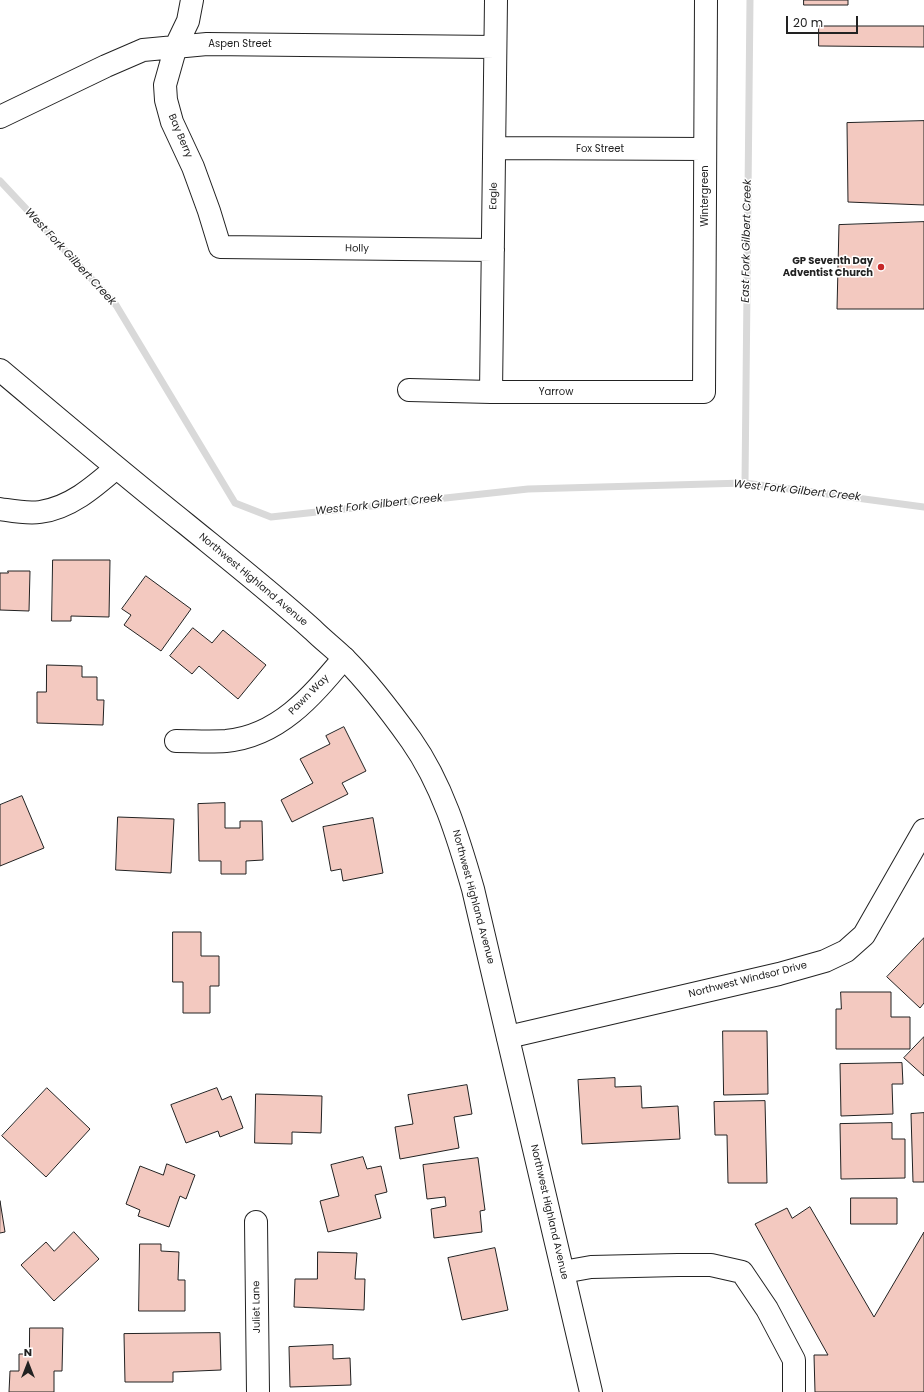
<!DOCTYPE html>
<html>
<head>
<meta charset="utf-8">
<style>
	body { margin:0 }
	#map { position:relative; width:924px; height:1392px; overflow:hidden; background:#fff; font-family:Poppins,sans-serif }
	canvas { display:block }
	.north { position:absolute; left:8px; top:1344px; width:40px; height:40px; -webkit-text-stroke:3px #fff; paint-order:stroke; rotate:0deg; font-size:11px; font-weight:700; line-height:16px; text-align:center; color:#222 }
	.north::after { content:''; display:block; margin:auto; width:14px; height:18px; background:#222; clip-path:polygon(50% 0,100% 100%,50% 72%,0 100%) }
	.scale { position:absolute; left:786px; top:16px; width:72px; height:18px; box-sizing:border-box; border:2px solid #222; border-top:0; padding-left:5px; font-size:12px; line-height:14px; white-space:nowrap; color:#222; -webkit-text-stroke:3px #fff; paint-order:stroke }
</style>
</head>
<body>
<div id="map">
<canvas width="924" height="1392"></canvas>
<div class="north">N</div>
<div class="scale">20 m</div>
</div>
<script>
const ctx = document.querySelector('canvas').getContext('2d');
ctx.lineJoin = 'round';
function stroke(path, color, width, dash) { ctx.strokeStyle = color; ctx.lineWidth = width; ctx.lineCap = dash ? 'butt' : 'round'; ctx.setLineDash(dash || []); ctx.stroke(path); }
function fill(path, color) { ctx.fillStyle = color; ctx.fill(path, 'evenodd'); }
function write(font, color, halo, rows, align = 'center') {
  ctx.font = font + ' Poppins,sans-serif'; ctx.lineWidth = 3; ctx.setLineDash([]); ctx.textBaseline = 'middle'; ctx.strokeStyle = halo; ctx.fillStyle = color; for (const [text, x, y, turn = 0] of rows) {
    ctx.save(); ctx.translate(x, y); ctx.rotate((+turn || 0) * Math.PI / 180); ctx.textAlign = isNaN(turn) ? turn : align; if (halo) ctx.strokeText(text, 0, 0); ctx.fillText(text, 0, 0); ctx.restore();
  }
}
stroke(new Path2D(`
	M 0,181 L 116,305 L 235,503 L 271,517 L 528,489 L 745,483 L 924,507
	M 745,483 L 750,0`), '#d9d9d9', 7);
const building = new Path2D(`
	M 804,0 L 848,0 L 848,5 L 804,5 Z
	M 819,26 L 924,26 L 924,47 L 819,46 Z
	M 924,121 L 924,205 L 848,202 L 847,123 Z
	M 924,222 L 924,309 L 837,309 L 839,225 Z
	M 53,560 L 110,560 L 109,617 L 71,616 L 71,621 L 52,621 Z
	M 8,571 L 30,571 L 29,611 L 0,610 L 0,573 L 8,573 Z
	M 146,576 L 191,609 L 161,651 L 124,625 L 131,615 L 122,609 Z
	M 193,628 L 212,643 L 223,630 L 266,665 L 238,699 L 199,666 L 192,674 L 170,656 Z
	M 47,665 L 82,666 L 82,677 L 97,677 L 97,700 L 104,700 L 103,725 L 37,723 L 37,692 L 46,692 Z
	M 344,727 L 366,771 L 342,783 L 348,794 L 292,822 L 281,800 L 313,783 L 300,759 L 330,744 L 326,736 Z
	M 22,796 L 44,848 L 0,866 L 0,805 Z
	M 225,803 L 225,828 L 240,828 L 240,821 L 262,821 L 263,860 L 246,861 L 246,874 L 221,874 L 221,861 L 199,861 L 198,804 Z
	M 118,817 L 174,819 L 171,873 L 116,870 Z
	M 373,818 L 383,873 L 343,881 L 341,869 L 331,871 L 323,827 Z
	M 173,932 L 201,932 L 201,956 L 219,956 L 219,986 L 210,986 L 210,1013 L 183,1013 L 183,982 L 173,982 Z
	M 924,938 L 924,1003 L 920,1008 L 887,977 Z
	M 841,992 L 891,992 L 891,1017 L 910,1017 L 910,1049 L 836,1049 L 836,1009 L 841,1009 Z
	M 723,1031 L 767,1031 L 768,1094 L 724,1095 Z
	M 924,1037 L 924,1076 L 904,1058 Z
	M 902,1063 L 903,1084 L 892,1084 L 893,1114 L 841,1116 L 840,1064 Z
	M 615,1078 L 615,1087 L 641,1086 L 642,1108 L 678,1106 L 680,1139 L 582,1144 L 578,1080 Z
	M 467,1085 L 472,1114 L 454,1117 L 459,1148 L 400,1159 L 395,1127 L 413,1124 L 408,1095 Z
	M 47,1088 L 90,1129 L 46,1177 L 2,1136 Z
	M 217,1088 L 222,1100 L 231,1096 L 243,1128 L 220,1137 L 218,1131 L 186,1143 L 171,1105 Z
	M 256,1094 L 322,1096 L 321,1133 L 292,1132 L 292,1144 L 255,1143 Z
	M 765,1101 L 767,1183 L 728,1183 L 727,1135 L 715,1135 L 714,1102 Z
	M 924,1113 L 924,1182 L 913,1182 L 911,1114 Z
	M 892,1123 L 892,1139 L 905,1139 L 905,1178 L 841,1179 L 840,1124 Z
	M 363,1157 L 367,1169 L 381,1166 L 387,1192 L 375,1195 L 381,1218 L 328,1232 L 320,1201 L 339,1196 L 331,1165 Z
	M 478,1158 L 485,1210 L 480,1211 L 482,1232 L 434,1238 L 431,1209 L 446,1206 L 445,1197 L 427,1199 L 423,1165 Z
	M 167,1164 L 195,1175 L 186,1199 L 180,1196 L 169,1227 L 138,1216 L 140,1210 L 126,1204 L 140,1166 L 163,1175 Z
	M 851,1198 L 897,1198 L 897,1224 L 851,1224 Z
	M 0,1201 L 5,1232 L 0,1233 Z
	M 810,1207 L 874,1317 L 924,1232 L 924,1392 L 815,1392 L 814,1355 L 828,1355 L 755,1224 L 787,1208 L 792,1218 Z
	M 74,1232 L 99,1259 L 54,1301 L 21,1265 L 46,1242 L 54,1251 Z
	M 140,1244 L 161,1244 L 161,1251 L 179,1252 L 178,1280 L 185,1280 L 185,1311 L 139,1311 Z
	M 495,1248 L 508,1310 L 462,1320 L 448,1258 Z
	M 318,1252 L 357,1253 L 355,1279 L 365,1279 L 364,1310 L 294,1307 L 295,1279 L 317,1279 Z
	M 30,1328 L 63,1328 L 62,1371 L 54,1371 L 54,1392 L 9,1392 L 10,1371 L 19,1371 L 19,1354 L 29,1354 Z
	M 220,1333 L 221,1370 L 173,1372 L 173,1382 L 125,1382 L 124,1334 Z
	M 333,1345 L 333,1359 L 350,1358 L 351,1385 L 290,1387 L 289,1347 Z`);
fill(building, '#f3c9c0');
stroke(building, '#222', 1);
const minor = new Path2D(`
	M 192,0 L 188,21 L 176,46 L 165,85 L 166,100 L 172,122 L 193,167 L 209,211 L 220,247 L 493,250
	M 0,117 L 106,66 L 143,50 L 207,44 L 495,47
	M 495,148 L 705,149
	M 409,390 L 491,392 L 704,392 L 706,0
	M 491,392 L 496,0
	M 0,509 C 13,511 27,514 40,512 C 70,508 94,487 116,468
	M 176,741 C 193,741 210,742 226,741 C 279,736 312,696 344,658
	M 508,1037 L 779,974 L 825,961 L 846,951 L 864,935 L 924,830
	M 256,1222 L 258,1392
	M 563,1272 L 591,1267 L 678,1265 L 711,1265 L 742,1272 L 767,1309 L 794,1360 L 794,1392`);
const major = new Path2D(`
	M 0,370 C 62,422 123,474 186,524 C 229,559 272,593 313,630 C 323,640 335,649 345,659 C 369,683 391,712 411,740 C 442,784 458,837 473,889 L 591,1392`);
stroke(minor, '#222', 24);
stroke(major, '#222', 24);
stroke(minor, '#fff', 22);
stroke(major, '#fff', 22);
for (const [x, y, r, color] of [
	[881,267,4,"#c62828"]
]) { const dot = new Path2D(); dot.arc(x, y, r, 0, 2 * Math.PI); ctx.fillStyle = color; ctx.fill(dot); stroke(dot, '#fff', 1.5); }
write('10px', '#222', '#fff', [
	["Aspen Street",240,44],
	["Bay Berry",180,136,67],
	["Fox Street",600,149],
	["Eagle",494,196,-89],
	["Wintergreen",705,196,-90],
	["Holly",357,249,1],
	["Yarrow",556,392],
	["Northwest Highland Avenue",253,580,40],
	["Pawn Way",309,695,-45],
	["Northwest Highland Avenue",473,897,75],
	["Northwest Windsor Drive",748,980,-14],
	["Northwest Highland Avenue",549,1212,77],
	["Juliet Lane",257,1307,-91]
]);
write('bold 10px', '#222', '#fff', [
	["GP Seventh Day",873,261],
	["Adventist Church",873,273]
], 'right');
write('italic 11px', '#222', '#fff', [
	["East Fork Gilbert Creek",747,241,-89],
	["West Fork Gilbert Creek",70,257,47],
	["West Fork Gilbert Creek",797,491,6],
	["West Fork Gilbert Creek",379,505,-6]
]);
</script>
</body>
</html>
